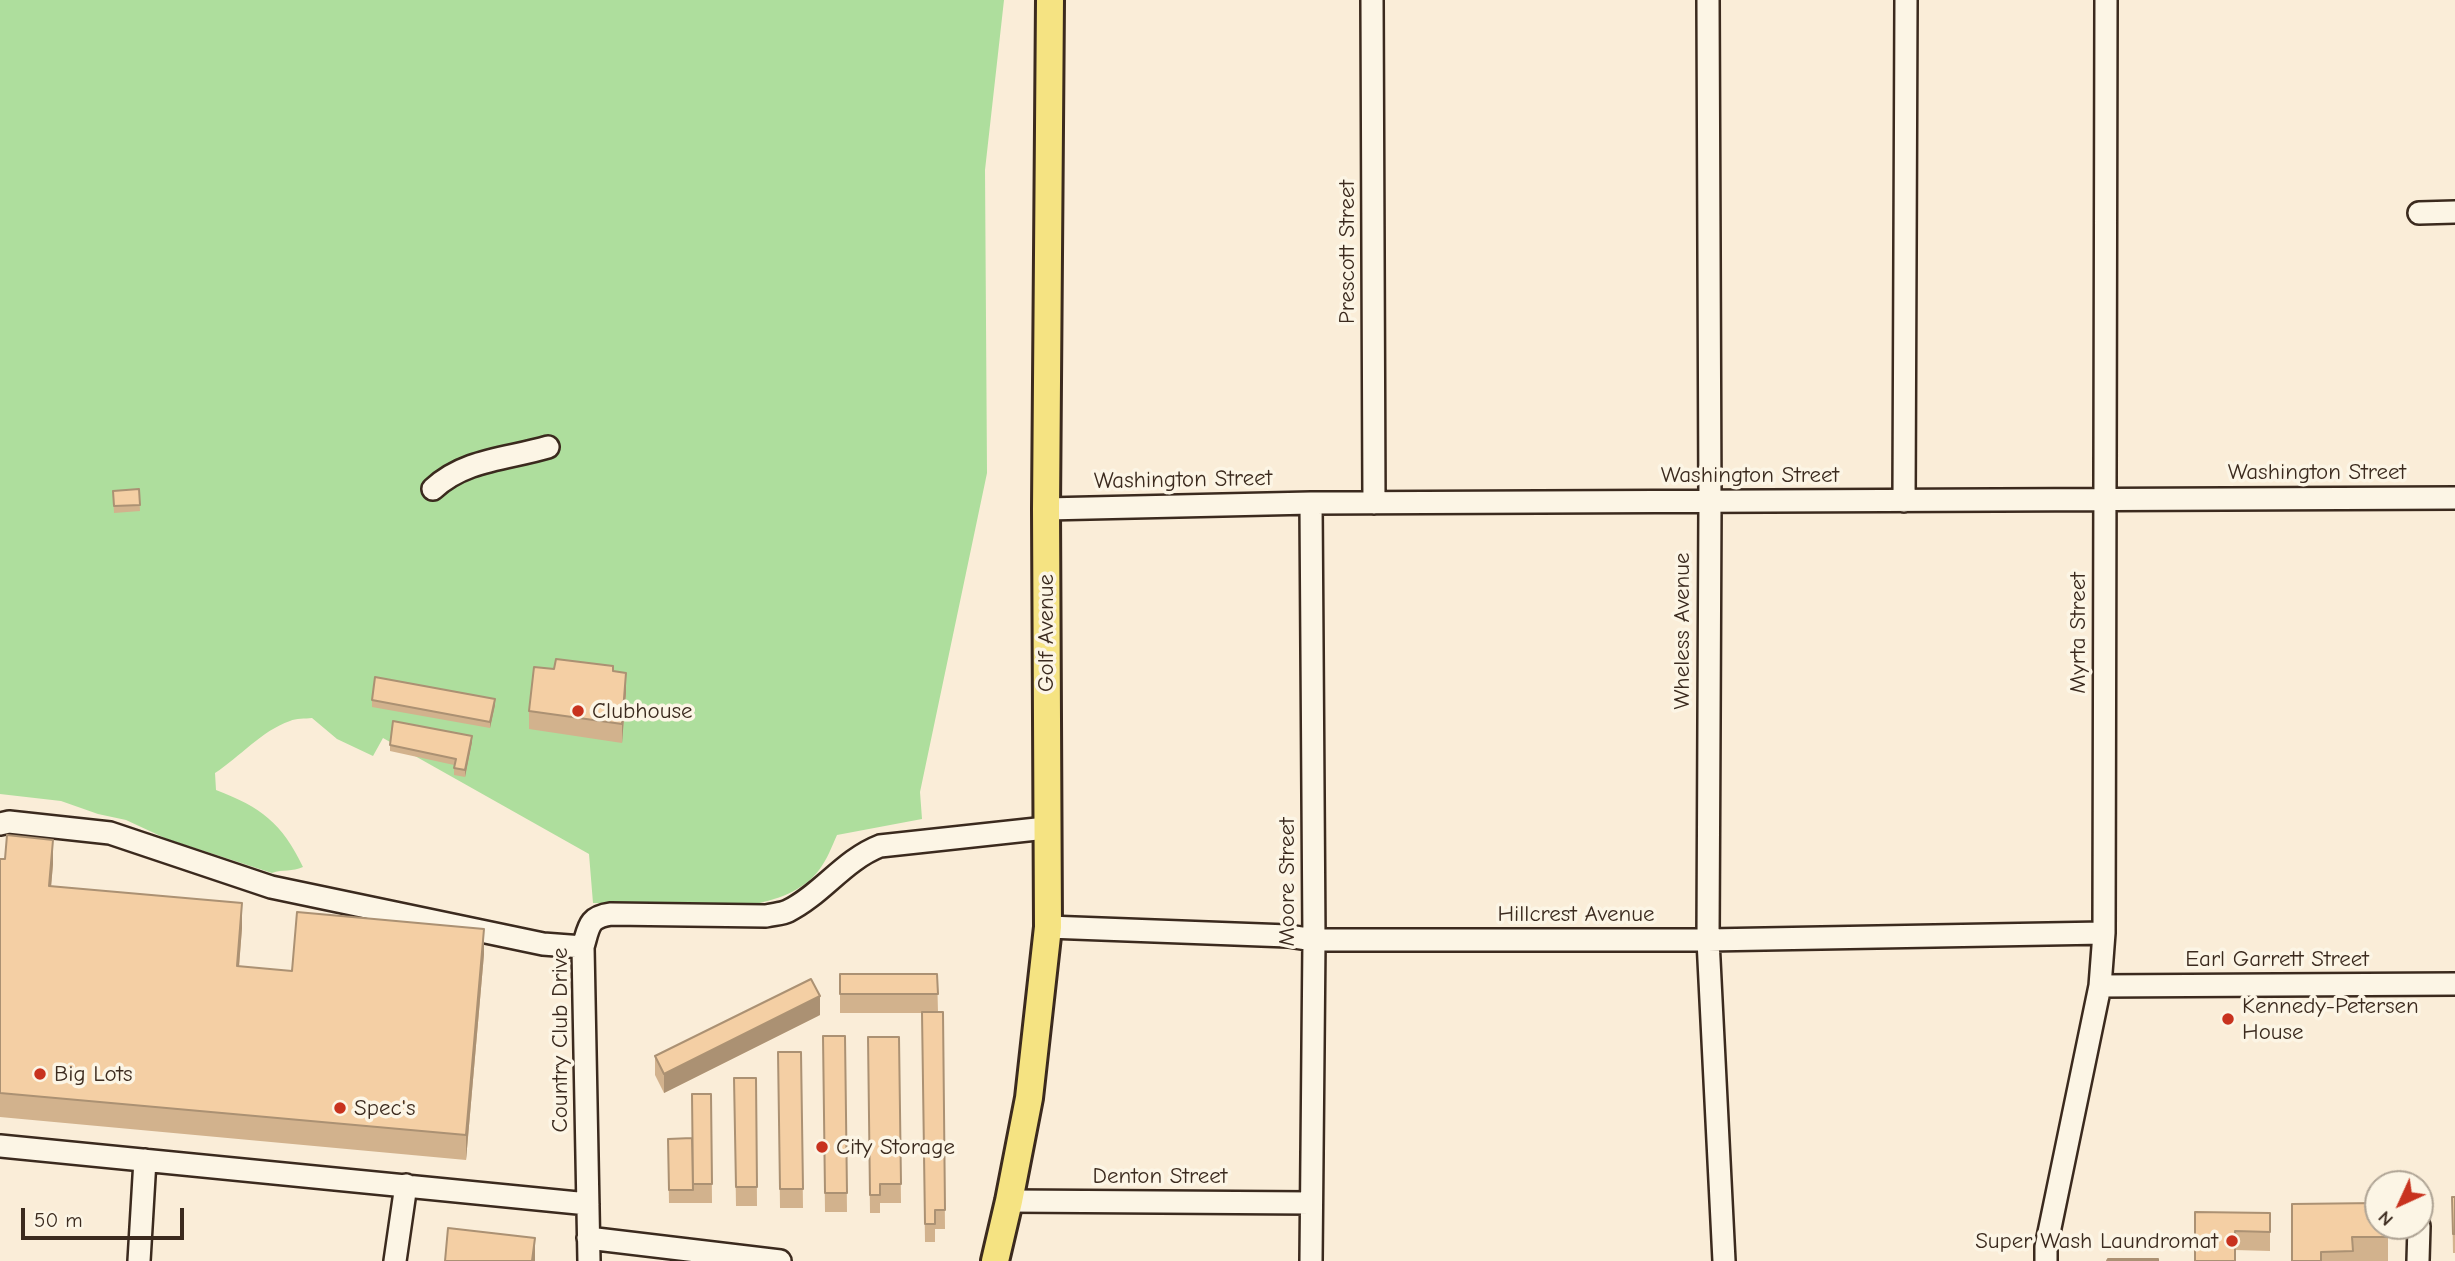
<!DOCTYPE html>
<html>
<head>
<meta charset="utf-8">
<style>
	body { margin:0 }
	#map { position:relative; width:2455px; height:1261px; overflow:hidden; background:#faedd8; font-family:"Comic Neue",sans-serif }
	canvas { display:block }
	.north { position:absolute; left:2364px; top:1170px; width:70px; height:70px; box-sizing:border-box; background:#fcf5e5; border:2px solid #afa495; border-radius:50%; rotate:225deg; font-size:19px; font-weight:700; line-height:28px; text-align:center; color:#3b2a1e }
	.north::after { content:''; display:block; margin:auto; width:24px; height:32px; background:#c8321e; clip-path:polygon(50% 0,100% 100%,50% 72%,0 100%) }
	.scale { position:absolute; left:21px; top:1208px; width:163px; height:32px; box-sizing:border-box; border:4px solid #3b2a1e; border-top:0; padding-left:9px; font-size:21px; line-height:24px; white-space:nowrap; color:#3b2a1e; -webkit-text-stroke:5px #fcf5e5; paint-order:stroke }
</style>
</head>
<body>
<div id="map">
<canvas width="2455" height="1261"></canvas>
<div class="north">N</div>
<div class="scale">50 m</div>
</div>
<script>
const ctx = document.querySelector('canvas').getContext('2d');
ctx.lineJoin = 'round';
function fill(path, color) { ctx.fillStyle = color; ctx.fill(path, 'evenodd'); }
function stroke(path, color, width, dash) { ctx.strokeStyle = color; ctx.lineWidth = width; ctx.lineCap = dash ? 'butt' : 'round'; ctx.setLineDash(dash || []); ctx.stroke(path); }
function write(font, color, halo, rows, align = 'center') {
  ctx.font = font + ' "Comic Neue",sans-serif'; ctx.lineWidth = 7; ctx.setLineDash([]); ctx.textBaseline = 'middle'; ctx.strokeStyle = halo; ctx.fillStyle = color; for (const [text, x, y, turn = 0] of rows) {
    ctx.save(); ctx.translate(x, y); ctx.rotate((+turn || 0) * Math.PI / 180); ctx.textAlign = isNaN(turn) ? turn : align; if (halo) ctx.strokeText(text, 0, 0); ctx.fillText(text, 0, 0); ctx.restore();
  }
}
fill(new Path2D(`
	M 0,0 L 1004,0 L 985,170 L 987,473 L 920,792 L 922,819 L 837,835 C 832,846 827,860 819,870 C 804,891 774,901 749,905 L 593,903 L 589,854 L 383,738 L 373,756 L 337,739 L 312,718 C 305,719 296,718 290,721 C 261,731 240,757 215,773 L 216,790 C 261,807 282,823 303,867 C 292,872 283,869 272,873 L 167,839 L 126,820 L 98,814 L 61,801 L 0,794 Z`), '#aede9d');
const minor = new Path2D(`
	M 1372,0 L 1374,503
	M 1708,0 L 1710,502 L 1708,940 L 1724,1261
	M 2419,213 L 2455,212
	M 433,489 C 465,459 508,459 548,447
	M 1904,501 L 1906,0
	M 1046,509 L 1311,503 L 2455,498
	M 0,824 L 9,822 L 110,833 L 271,887 L 543,944 L 583,947
	M 1048,927 L 1288,936 L 1314,940 L 1708,940 L 2104,933
	M 2100,986 L 2455,984
	M 0,1146 L 588,1204
	M 1009,1201 L 1311,1203
	M 588,1238 L 780,1261
	M 139,1261 L 145,1160
	M 395,1261 L 406,1185
	M 589,1261 L 583,947 C 589,927 588,917 611,914 L 766,916 C 774,914 782,914 788,911 C 822,894 844,860 880,846 L 1046,828
	M 1311,1261 L 1314,940 L 1311,503
	M 2046,1261 L 2046,1247 L 2100,986 L 2104,933 L 2106,0
	M 2418,1261 L 2419,1226`);
const major = new Path2D(`
	M 995,1261 L 1009,1201 L 1029,1098 L 1048,927 L 1046,509 L 1050,0`);
stroke(minor, '#3b2a1e', 26);
stroke(major, '#3b2a1e', 32);
stroke(minor, '#fcf5e5', 21);
stroke(major, '#f5e382', 26);
fill(new Path2D(`
	M 139,489 L 140,511 L 114,513 L 113,491 Z
	M 554,669 L 613,671 L 626,692 L 622,743 L 529,729 L 529,711 Z
	M 372,700 L 495,705 L 490,728 L 372,707 Z
	M 472,742 L 465,777 L 454,775 L 454,765 L 390,751 L 390,745 Z
	M 0,859 L 53,864 L 51,886 L 242,928 L 239,967 L 292,971 L 484,954 L 466,1160 L 0,1117 Z
	M 840,974 L 937,974 L 938,1012 L 943,1012 L 945,1229 L 935,1229 L 935,1242 L 925,1242 L 922,1013 L 840,1013 Z
	M 820,1015 L 664,1093 L 655,1075 L 655,1056 Z
	M 823,1036 L 845,1036 L 847,1212 L 825,1212 Z
	M 868,1037 L 899,1037 L 901,1203 L 880,1203 L 880,1213 L 870,1213 Z
	M 778,1052 L 801,1052 L 803,1208 L 780,1208 Z
	M 734,1078 L 756,1078 L 757,1206 L 736,1206 Z
	M 711,1094 L 712,1203 L 669,1203 L 668,1139 L 692,1138 Z
	M 2452,1197 L 2455,1197 L 2455,1253 L 2453,1253 Z
	M 2292,1204 L 2388,1226 L 2388,1261 L 2292,1261 Z
	M 2195,1212 L 2270,1213 L 2270,1251 L 2235,1250 Z`), '#d2b28d');
fill(new Path2D(`
	M 626,673 L 626,692 L 622,743 L 622,724 Z
	M 495,699 L 495,705 L 490,728 L 490,722 Z
	M 472,736 L 472,742 L 465,777 L 465,770 Z
	M 53,840 L 53,864 L 49,911 L 49,886 Z
	M 242,903 L 242,928 L 237,991 L 237,966 Z
	M 484,929 L 484,954 L 466,1160 L 466,1135 Z
	M 820,996 L 820,1015 L 664,1093 L 664,1074 Z
	M 535,1238 L 535,1261 L 532,1261 Z`), '#ab9173');
const building = new Path2D(`
	M 139,489 L 140,505 L 114,506 L 113,491 Z
	M 556,659 L 613,666 L 613,671 L 626,673 L 622,724 L 529,711 L 534,667 L 554,669 Z
	M 375,677 L 495,699 L 490,722 L 372,700 Z
	M 393,721 L 472,736 L 465,770 L 454,768 L 456,759 L 390,745 Z
	M 7,835 L 53,840 L 49,886 L 242,903 L 237,966 L 292,971 L 297,912 L 484,929 L 466,1135 L 0,1093 L 0,859 L 5,859 Z
	M 840,974 L 937,974 L 938,994 L 840,994 Z
	M 811,979 L 820,996 L 664,1074 L 655,1056 Z
	M 922,1012 L 943,1012 L 945,1210 L 935,1210 L 935,1224 L 925,1224 Z
	M 823,1036 L 845,1036 L 847,1193 L 825,1193 Z
	M 868,1037 L 899,1037 L 901,1184 L 880,1184 L 880,1195 L 870,1195 Z
	M 778,1052 L 801,1052 L 803,1189 L 780,1189 Z
	M 734,1078 L 756,1078 L 757,1187 L 736,1187 Z
	M 692,1094 L 711,1094 L 712,1184 L 693,1184 Z
	M 692,1138 L 693,1190 L 669,1190 L 668,1139 Z
	M 2452,1197 L 2455,1197 L 2455,1234 L 2453,1234 Z
	M 2378,1203 L 2378,1226 L 2388,1226 L 2388,1237 L 2352,1237 L 2353,1251 L 2321,1252 L 2321,1261 L 2292,1261 L 2292,1204 Z
	M 2195,1212 L 2270,1213 L 2270,1232 L 2235,1231 L 2235,1261 L 2195,1261 Z
	M 448,1228 L 535,1238 L 532,1261 L 445,1261 Z
	M 2108,1259 L 2158,1259 L 2158,1261 L 2107,1261 Z`);
fill(building, '#f4cfa4');
stroke(building, '#ab9173', 2);
for (const [x, y, r, color] of [
	[578,711,7,"#c8321e"],
	[2228,1019,7,"#c8321e"],
	[40,1074,7,"#c8321e"],
	[340,1108,7,"#c8321e"],
	[822,1147,7,"#c8321e"],
	[2232,1241,7,"#c8321e"]
]) { const dot = new Path2D(); dot.arc(x, y, r, 0, 2 * Math.PI); ctx.fillStyle = color; ctx.fill(dot); stroke(dot, '#fcf5e5', 2.5); }
write('23px', '#3b2a1e', '#fcf5e5', [
	["Prescott Street",1347,252,-90],
	["Washington Street",2317,472],
	["Washington Street",1750,475],
	["Washington Street",1183,480,-1],
	["Wheless Avenue",1682,631,-90],
	["Golf Avenue",1046,633,-90],
	["Myrta Street",2078,633,-90],
	["Moore Street",1287,882,-90],
	["Hillcrest Avenue",1576,914],
	["Earl Garrett Street",2277,959],
	["Country Club Drive",560,1040,-90],
	["Denton Street",1160,1176]
]);
write('23px', '#3b2a1e', '#fcf5e5', [
	["Clubhouse",592,711],
	["Kennedy-Petersen",2242,1006],
	["House",2242,1032],
	["Big Lots",54,1074],
	["Spec's",354,1108],
	["City Storage",836,1147],
	["Super Wash Laundromat",2218,1241,"right"]
], 'left');
</script>
</body>
</html>
